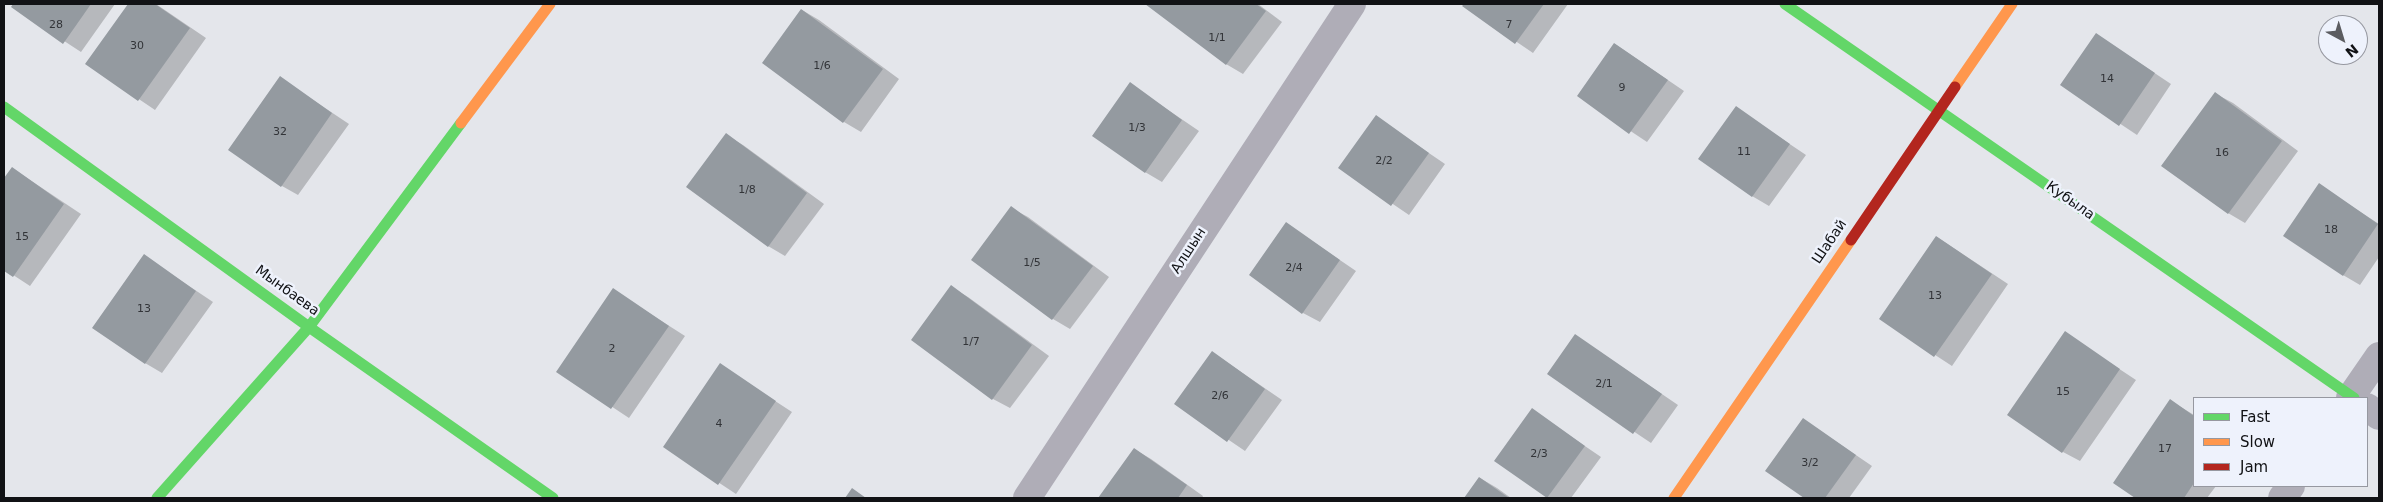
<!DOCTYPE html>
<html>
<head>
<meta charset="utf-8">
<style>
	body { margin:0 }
	#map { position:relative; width:2383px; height:502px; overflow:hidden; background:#e4e6eb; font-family:"DejaVu Sans",sans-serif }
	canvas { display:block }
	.frame { position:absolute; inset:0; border:5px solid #111215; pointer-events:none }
	.legend { position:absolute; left:2193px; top:397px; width:175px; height:90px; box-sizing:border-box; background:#eef2fc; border:1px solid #9698a0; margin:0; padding:6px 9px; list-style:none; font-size:15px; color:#111215 }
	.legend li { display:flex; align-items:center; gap:10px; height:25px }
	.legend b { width:25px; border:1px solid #9698a0 }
	.north { position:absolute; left:2318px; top:15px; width:50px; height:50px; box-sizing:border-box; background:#eef2fc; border:1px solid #9698a0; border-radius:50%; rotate:141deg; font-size:14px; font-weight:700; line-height:20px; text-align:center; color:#111215 }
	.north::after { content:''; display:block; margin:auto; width:18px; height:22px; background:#5b5c60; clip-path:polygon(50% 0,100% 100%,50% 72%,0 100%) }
</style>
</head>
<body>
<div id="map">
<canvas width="2383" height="502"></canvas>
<div class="frame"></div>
<ul class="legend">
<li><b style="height:6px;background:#63d668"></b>Fast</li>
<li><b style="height:6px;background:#ff974d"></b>Slow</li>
<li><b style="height:6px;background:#b3261e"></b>Jam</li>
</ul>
<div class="north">N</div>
</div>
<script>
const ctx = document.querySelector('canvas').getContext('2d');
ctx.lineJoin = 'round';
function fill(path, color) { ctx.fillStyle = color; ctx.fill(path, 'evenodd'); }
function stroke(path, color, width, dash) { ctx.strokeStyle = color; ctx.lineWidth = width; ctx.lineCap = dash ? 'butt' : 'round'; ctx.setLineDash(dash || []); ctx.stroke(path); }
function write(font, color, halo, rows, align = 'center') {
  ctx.font = font + ' "DejaVu Sans",sans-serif'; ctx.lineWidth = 5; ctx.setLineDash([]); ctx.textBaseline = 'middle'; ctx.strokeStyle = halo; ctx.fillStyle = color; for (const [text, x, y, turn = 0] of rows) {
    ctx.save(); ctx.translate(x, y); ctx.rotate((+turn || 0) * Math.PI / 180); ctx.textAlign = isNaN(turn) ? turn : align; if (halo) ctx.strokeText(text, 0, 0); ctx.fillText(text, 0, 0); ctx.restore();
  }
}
fill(new Path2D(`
	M 14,4 L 115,4 L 81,52 L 12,7 Z
	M 129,4 L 156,4 L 206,38 L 155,110 L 87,64 Z
	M 1146,4 L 1258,4 L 1282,22 L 1243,74 L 1226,64 Z
	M 1466,4 L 1568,4 L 1533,53 L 1464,6 Z
	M 802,10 L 819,20 L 899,79 L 861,132 L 844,122 L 763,63 Z
	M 2096,34 L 2171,84 L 2137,135 L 2062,85 Z
	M 1615,44 L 1684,91 L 1647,142 L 1578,96 Z
	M 280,78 L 349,124 L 298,195 L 282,186 Z
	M 1130,84 L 1199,131 L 1162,182 L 1145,172 Z
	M 2216,94 L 2233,103 L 2298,151 L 2245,223 L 2228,213 Z
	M 1736,108 L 1806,155 L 1769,206 L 1752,196 Z
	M 1376,117 L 1445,164 L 1409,215 L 1340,168 Z
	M 726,135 L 743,145 L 824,204 L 785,256 L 768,246 Z
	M 12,168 L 81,214 L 30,286 L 4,269 L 4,180 Z
	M 2319,185 L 2379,224 L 2379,257 L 2360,285 L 2343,275 Z
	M 1011,208 L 1028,217 L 1109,277 L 1070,329 L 1053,319 L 973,260 Z
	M 1287,224 L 1356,271 L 1320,322 L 1303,313 Z
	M 1937,237 L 2008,284 L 1952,366 L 1880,319 Z
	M 144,256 L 213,302 L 162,373 L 145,363 Z
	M 951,287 L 968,297 L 1049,356 L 1010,408 L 993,399 Z
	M 613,290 L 685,336 L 629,418 L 558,371 Z
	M 2065,333 L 2136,380 L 2080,461 L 2063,452 Z
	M 1575,335 L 1678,405 L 1651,443 L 1548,374 Z
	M 1212,352 L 1282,400 L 1245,451 L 1176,404 Z
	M 720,365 L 792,412 L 736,494 L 665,447 Z
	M 2171,401 L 2194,415 L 2194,486 L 2216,486 L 2207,498 L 2137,498 L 2115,483 Z
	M 1532,410 L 1601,457 L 1571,498 L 1548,498 L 1496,461 Z
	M 1803,419 L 1872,466 L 1849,498 L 1806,498 L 1767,471 Z
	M 1134,449 L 1151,459 L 1203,496 L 1202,498 L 1099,498 Z
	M 1480,478 L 1497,488 L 1511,498 L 1466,498 Z`), '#0003');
fill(new Path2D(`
	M 13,4 L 91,4 L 63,44 L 11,7 Z
	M 128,4 L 155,4 L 190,28 L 138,101 L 85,64 Z
	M 1145,4 L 1256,4 L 1266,11 L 1226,65 Z
	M 1464,4 L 1544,4 L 1515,44 L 1462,6 Z
	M 801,9 L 883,69 L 843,123 L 762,63 Z
	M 2096,33 L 2155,73 L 2119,126 L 2060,85 Z
	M 1614,43 L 1668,80 L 1629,134 L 1577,96 Z
	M 280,76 L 332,113 L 281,187 L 228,150 Z
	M 1130,82 L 1182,120 L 1145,173 L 1092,136 Z
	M 2215,92 L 2282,141 L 2228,214 L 2161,166 Z
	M 1736,106 L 1790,144 L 1752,197 L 1698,159 Z
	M 1376,115 L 1429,153 L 1391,206 L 1338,168 Z
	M 726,133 L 807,193 L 768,247 L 686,187 Z
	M 12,167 L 64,204 L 13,277 L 4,271 L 4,178 Z
	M 2319,183 L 2378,224 L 2343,276 L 2283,236 Z
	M 1011,206 L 1093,266 L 1052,320 L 971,260 Z
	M 1286,222 L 1340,260 L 1302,314 L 1249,275 Z
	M 1936,236 L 1992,274 L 1934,357 L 1879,319 Z
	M 144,254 L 196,291 L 145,364 L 92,328 Z
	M 951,285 L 1032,345 L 992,400 L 911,340 Z
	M 613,288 L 669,326 L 611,409 L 556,372 Z
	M 2065,331 L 2120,369 L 2062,453 L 2007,415 Z
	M 1575,334 L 1662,394 L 1633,434 L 1547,374 Z
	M 1212,351 L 1265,389 L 1227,442 L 1174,404 Z
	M 720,363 L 776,401 L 718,485 L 663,447 Z
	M 2170,399 L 2194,416 L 2194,483 L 2184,498 L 2135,498 L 2113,483 Z
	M 1532,408 L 1585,446 L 1547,498 L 1494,461 Z
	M 1803,418 L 1856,455 L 1825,498 L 1804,498 L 1765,471 Z
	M 1134,448 L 1187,485 L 1178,498 L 1098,498 Z
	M 1479,477 L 1509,498 L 1464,498 Z
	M 852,488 L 866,498 L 845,498 Z`), '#949aa0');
stroke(new Path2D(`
	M 2350,398 L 2379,356
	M 2367,407 L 2379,416
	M 1027,498 L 1352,4
	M 2282,498 L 2291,486`), '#afadb7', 28);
stroke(new Path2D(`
	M 1785,4 L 2354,398
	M 4,107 L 309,327 L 553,498
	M 157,498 L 309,327 L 461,123`), '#63d668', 11);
stroke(new Path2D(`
	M 1955,87 L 2012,4
	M 461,123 L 550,4
	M 1674,498 L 1851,240`), '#ff974d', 11);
stroke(new Path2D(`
	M 1851,240 L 1955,87`), '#b3261e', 11);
write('11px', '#323438', null, [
	["28",56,25],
	["7",1509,25],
	["1/1",1217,38],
	["30",137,46],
	["1/6",822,66],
	["14",2107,79],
	["9",1622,88],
	["1/3",1137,128],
	["32",280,132],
	["11",1744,152],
	["16",2222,153],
	["2/2",1384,161],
	["1/8",747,190],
	["18",2331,230],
	["15",22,237],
	["1/5",1032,263],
	["2/4",1294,268],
	["13",1935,296],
	["13",144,309],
	["1/7",971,342],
	["2",612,349],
	["2/1",1604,384],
	["15",2063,392],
	["2/6",1220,396],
	["4",719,424],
	["17",2165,449],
	["2/3",1539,454],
	["3/2",1810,463]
]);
write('14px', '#111215', '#eef2fc', [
	["Кубыла",2070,201,35],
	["Шабай",1830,242,-56],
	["Алшын",1189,251,-57],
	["Мынбаева",287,291,36]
]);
</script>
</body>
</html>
